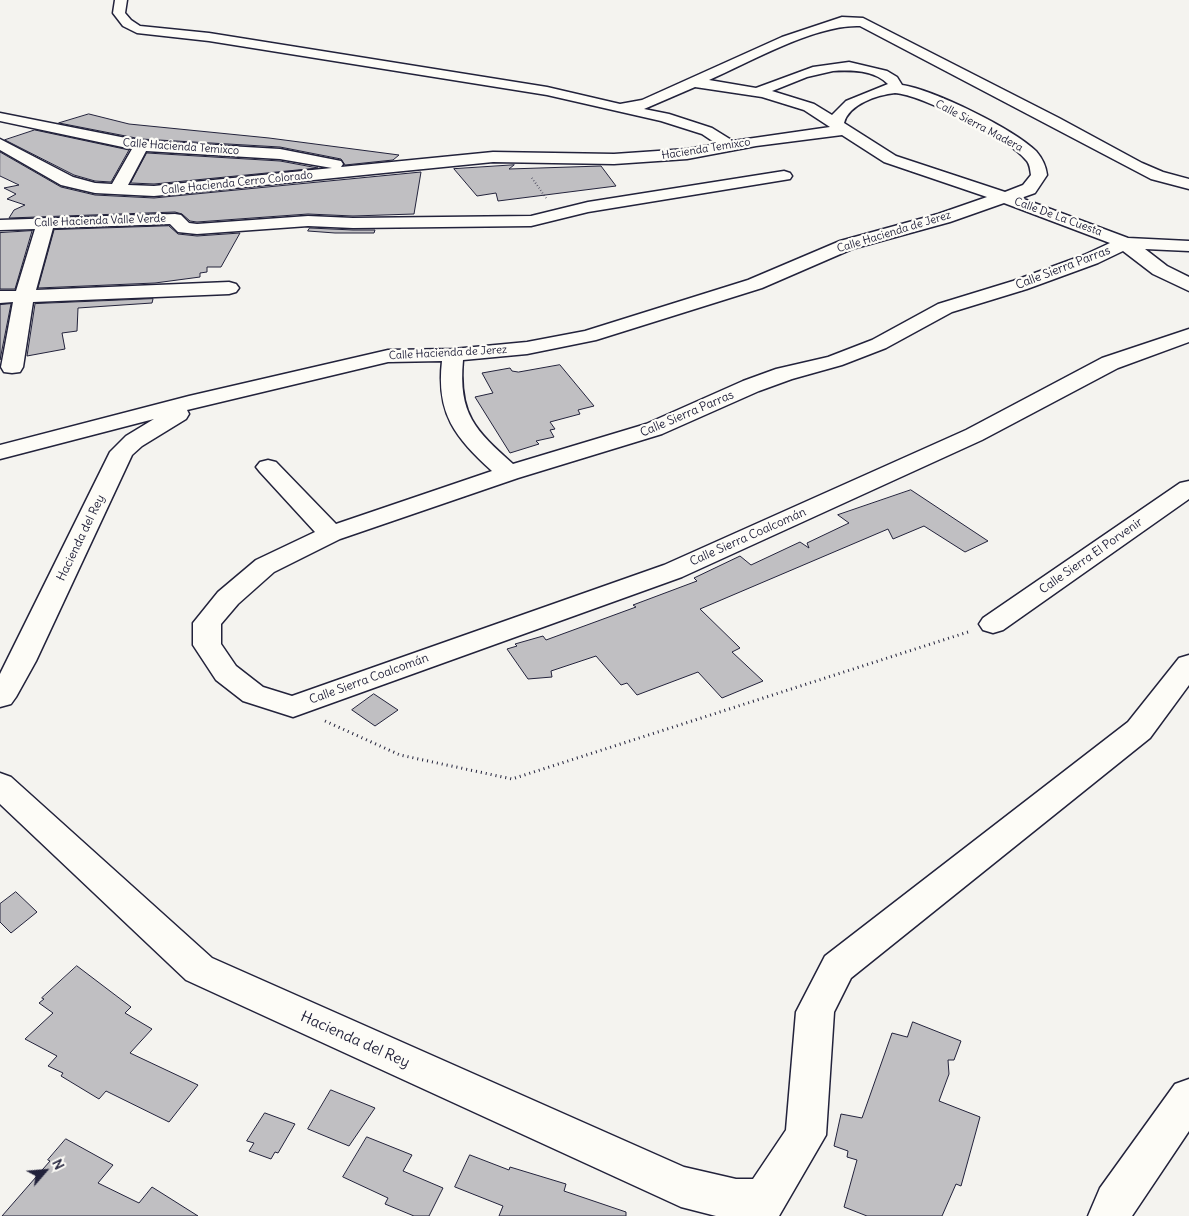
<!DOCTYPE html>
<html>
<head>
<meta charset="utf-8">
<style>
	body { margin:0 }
	#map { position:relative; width:1189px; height:1216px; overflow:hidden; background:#f4f3ef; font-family:Delius,sans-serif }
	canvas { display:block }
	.north { position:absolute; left:20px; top:1146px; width:50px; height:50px; -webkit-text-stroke:4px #fdfcf7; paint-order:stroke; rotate:63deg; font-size:14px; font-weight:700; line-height:20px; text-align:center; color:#22223b }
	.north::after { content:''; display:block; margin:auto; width:18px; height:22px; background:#22223b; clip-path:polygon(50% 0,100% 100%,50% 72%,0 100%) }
</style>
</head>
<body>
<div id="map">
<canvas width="1189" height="1216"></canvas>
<div class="north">N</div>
</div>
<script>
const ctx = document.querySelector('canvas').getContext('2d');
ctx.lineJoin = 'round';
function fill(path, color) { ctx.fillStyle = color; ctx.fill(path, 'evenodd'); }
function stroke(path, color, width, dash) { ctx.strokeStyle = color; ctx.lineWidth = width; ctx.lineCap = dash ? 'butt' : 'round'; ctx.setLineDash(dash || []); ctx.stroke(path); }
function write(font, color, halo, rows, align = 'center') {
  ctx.font = font + ' Delius,sans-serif'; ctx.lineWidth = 4.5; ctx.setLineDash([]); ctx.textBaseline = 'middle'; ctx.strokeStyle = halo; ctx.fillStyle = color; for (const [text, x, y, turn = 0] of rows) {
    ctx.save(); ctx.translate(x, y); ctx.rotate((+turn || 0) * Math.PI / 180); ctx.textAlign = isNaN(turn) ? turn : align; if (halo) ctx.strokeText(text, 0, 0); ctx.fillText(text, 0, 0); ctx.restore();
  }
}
const building = new Path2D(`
	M 89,114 L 129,124 L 269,138 L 399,155 L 393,160 L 345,165 L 341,159 L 280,147 L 141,139 L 59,123 Z
	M 35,130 L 129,150 L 111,182 L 95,181 L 74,175 L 5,140 Z
	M 0,152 L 61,187 L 95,195 L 154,198 L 421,172 L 414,214 L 353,216 L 308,214 L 197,222 L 190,221 L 182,214 L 175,212 L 9,218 L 14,210 L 25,205 L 7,199 L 16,194 L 4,188 L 19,185 L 0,176 Z
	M 147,153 L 280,161 L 318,168 L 154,184 L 131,183 Z
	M 514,165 L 509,169 L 601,166 L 616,186 L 498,201 L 496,193 L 477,196 L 454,169 Z
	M 169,226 L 178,234 L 197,236 L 240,233 L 221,267 L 207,267 L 207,272 L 200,273 L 200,277 L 155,283 L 38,288 L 54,230 Z
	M 310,228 L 353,230 L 375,230 L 374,233 L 335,233 L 308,231 Z
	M 32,231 L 15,289 L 0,289 L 0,233 Z
	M 153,299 L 152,303 L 78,308 L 77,331 L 62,333 L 65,349 L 27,356 L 35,304 Z
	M 11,304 L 0,360 L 0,305 Z
	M 560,365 L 594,406 L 578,410 L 580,414 L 550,422 L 555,429 L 550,430 L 554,437 L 536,441 L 539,444 L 510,453 L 475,397 L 493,393 L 482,373 L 510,368 L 512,371 L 518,372 Z
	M 911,490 L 988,541 L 965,552 L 924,526 L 893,539 L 888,529 L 700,609 L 740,648 L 732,652 L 763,681 L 722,698 L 698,672 L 637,695 L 627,683 L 621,685 L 596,656 L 551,671 L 552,677 L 528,679 L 507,649 L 517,646 L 515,644 L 543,636 L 546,640 L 636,607 L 633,605 L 697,581 L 694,578 L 740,556 L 751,565 L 800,542 L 809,548 L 807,543 L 849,523 L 838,515 Z
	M 374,694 L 398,710 L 375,726 L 352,710 Z
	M 16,892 L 37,912 L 11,933 L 0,922 L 0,904 Z
	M 77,966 L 131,1007 L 125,1013 L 152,1029 L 130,1053 L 198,1085 L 169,1122 L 106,1091 L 99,1099 L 61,1076 L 63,1073 L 48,1066 L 57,1056 L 25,1039 L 53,1013 L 39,1003 L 44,999 L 42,998 Z
	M 913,1022 L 961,1041 L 954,1060 L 948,1060 L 949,1074 L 939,1101 L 980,1117 L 961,1186 L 956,1184 L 942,1216 L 867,1216 L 844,1207 L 857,1160 L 847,1157 L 848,1151 L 834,1146 L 841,1114 L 862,1118 L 892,1033 L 907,1037 Z
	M 331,1090 L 375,1108 L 349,1146 L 308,1129 Z
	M 265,1113 L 295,1124 L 278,1153 L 275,1152 L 271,1159 L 249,1151 L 254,1143 L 247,1141 Z
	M 367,1137 L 412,1155 L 403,1171 L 443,1188 L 429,1216 L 414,1216 L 385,1204 L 388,1198 L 343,1177 Z
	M 66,1139 L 113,1165 L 98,1183 L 139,1203 L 152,1187 L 198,1216 L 2,1216 L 50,1161 L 48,1160 Z
	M 470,1155 L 509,1170 L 510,1167 L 566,1184 L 564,1191 L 626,1212 L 626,1216 L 499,1216 L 503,1206 L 455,1187 Z`);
fill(building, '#c0bfc2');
stroke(building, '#22223b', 1);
const minor = new Path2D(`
	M 115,0 L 127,0 L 125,13 L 131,20 L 140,26 L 209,33 L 547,87 L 620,104 L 642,100 L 782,37 L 842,17 L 863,18 L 1059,118 L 1142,163 L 1163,172 L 1189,179 L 1189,189 L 1151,179 L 860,26 C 816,24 750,62 709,80 L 756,88 L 813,67 L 849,62 L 887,71 L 897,77 L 902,85 C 934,90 1012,128 1036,151 C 1042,158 1046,166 1047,175 L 1035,193 L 1021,198 L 1128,238 L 1189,241 L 1189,251 L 1145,249 L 1167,266 L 1189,277 L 1189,291 L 1153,274 L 1123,251 L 1098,263 L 1027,289 L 952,312 L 886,348 L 842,365 L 792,379 L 759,391 L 662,434 L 518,478 L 340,539 L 274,572 L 238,604 L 221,624 L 221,644 L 236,666 L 263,687 L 292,696 L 664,565 L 966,430 L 1102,358 L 1189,329 L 1189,342 L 1118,368 L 982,440 L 682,577 L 293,717 L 243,701 L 216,680 L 193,645 L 193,623 L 218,592 L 256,560 L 315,532 L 260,472 L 256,467 L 260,462 L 268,460 L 276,462 L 336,524 L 492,471 C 455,437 436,414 442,361 L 388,362 L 187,410 L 189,414 L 186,419 L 142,446 L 132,455 L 36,661 L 16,697 L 11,704 L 0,707 L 0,674 L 110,452 L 126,436 L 154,419 L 0,459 L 0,445 L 189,396 L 388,350 L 453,349 L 527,342 L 585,331 L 748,280 L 840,241 L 938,214 L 987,197 L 884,162 L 842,135 L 756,146 L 687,159 L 614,164 L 493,162 L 154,196 L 95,193 L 61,185 L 0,150 L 0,139 L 73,177 L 95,183 L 112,184 L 132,149 L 0,121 L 0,113 L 141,141 L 280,149 L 341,161 L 343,164 L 341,167 L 493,152 L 614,154 L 687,149 L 717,144 L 702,134 L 661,121 L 547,95 L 209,41 L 137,33 L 123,26 L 113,13 ZM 833,71 C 851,70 874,70 888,84 L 846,101 L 832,115 L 814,104 L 772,91 L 807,77 ZM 695,87 L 762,97 L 804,110 L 830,127 L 733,141 L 712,128 L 669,114 L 644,109 ZM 895,93 C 920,94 1011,140 1026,160 C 1030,164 1030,169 1031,175 L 1023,185 L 1005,192 L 896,156 L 844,123 C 849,104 877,95 895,93 ZM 146,151 L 280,159 L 332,168 L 154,186 L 128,185 ZM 1004,203 L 1110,243 L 1084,255 L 1013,281 L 938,304 L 872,340 L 828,357 L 776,369 L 743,381 L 646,424 L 513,464 C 475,430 458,414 463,360 L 527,354 L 596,340 L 762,288 L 852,249 L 950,222 Z
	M 784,171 L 790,173 L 792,176 L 790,179 L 588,212 L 531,226 L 353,228 L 308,226 L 197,234 L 178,232 L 170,224 L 53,228 L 36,290 L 229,282 L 236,284 L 239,288 L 236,292 L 229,294 L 33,302 L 23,367 L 20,372 L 12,373 L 4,372 L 1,367 L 13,302 L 0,303 L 0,291 L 16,291 L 35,229 L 0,230 L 0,220 L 175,214 L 181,215 L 189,223 L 197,224 L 308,216 L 353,218 L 531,216 L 588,202 Z
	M 1189,481 L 1189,499 L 1003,630 L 993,633 L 983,630 L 979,624 L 983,618 L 1180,483 Z
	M 1189,655 L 1189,685 L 1150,738 L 851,978 L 834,1012 L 826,1135 L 779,1216 L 716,1216 L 681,1207 L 186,980 L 0,804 L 0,773 L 11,777 L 212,958 L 684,1167 L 736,1179 L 753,1179 L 786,1130 L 796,1012 L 825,956 L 1128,722 L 1179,658 Z
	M 1189,1079 L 1189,1131 L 1132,1216 L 1088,1216 L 1100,1188 L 1175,1084 Z`);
stroke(minor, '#22223b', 3);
stroke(new Path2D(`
	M 532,178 L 546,198`), '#22223b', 2, [0.5, 2.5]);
stroke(new Path2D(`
	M 325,721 L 400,755 L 512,779 L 968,632`), '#22223b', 3, [1, 4]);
fill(minor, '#fdfcf7');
write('11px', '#22223b', '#fdfcf7', [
	["Calle Sierra Madera",979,126,28],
	["Calle Hacienda Temixco",181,147,4],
	["Hacienda Temixco",706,149,-9],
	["Calle Hacienda Cerro Colorado",237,183,-6],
	["Calle De La Cuesta",1058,217,20],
	["Calle Hacienda Valle Verde",100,221,-2],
	["Calle Hacienda de Jerez",894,232,-17],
	["Calle Hacienda de Jerez",448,353,-3]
]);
write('12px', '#22223b', '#fdfcf7', [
	["Calle Sierra Parras",1063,268,-21],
	["Calle Sierra Parras",687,414,-23],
	["Calle Sierra Coalcomán",748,537,-24],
	["Hacienda del Rey",81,538,-64],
	["Calle Sierra El Porvenir",1091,556,-35],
	["Calle Sierra Coalcomán",369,679,-20]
]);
write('15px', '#22223b', '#fdfcf7', [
	["Hacienda del Rey",355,1040,24]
]);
</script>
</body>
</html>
